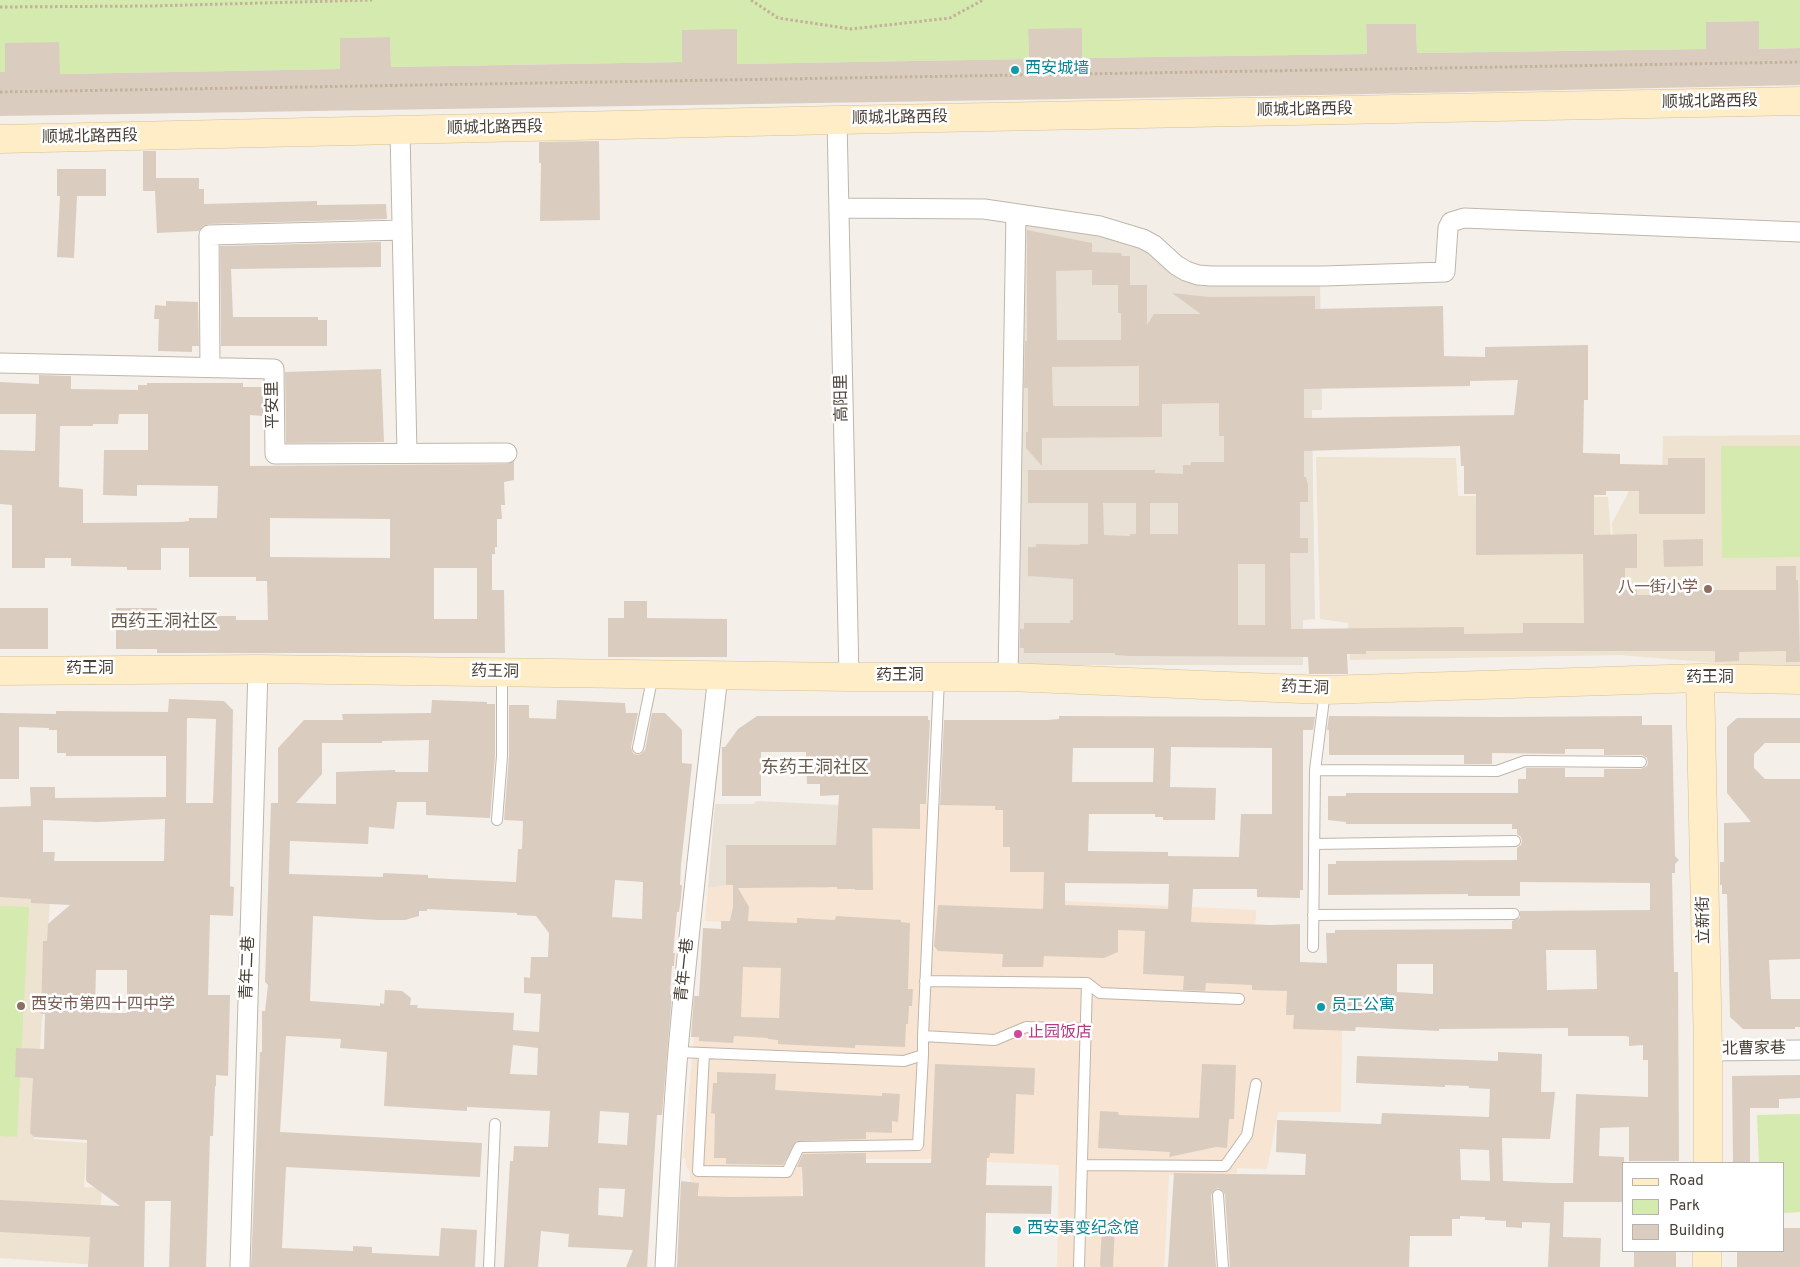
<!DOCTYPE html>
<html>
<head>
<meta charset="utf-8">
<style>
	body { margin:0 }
	#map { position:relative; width:1800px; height:1267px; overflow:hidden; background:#f4efe8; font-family:Overpass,sans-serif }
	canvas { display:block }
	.legend { position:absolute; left:1622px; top:1162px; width:162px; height:90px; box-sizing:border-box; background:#fff; border:1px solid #b6b2af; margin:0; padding:6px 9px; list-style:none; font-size:15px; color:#483f36 }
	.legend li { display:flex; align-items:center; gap:10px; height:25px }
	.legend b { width:25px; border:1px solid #b6b2af }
</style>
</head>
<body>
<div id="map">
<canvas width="1800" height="1267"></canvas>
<ul class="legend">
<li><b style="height:6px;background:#ffedc7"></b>Road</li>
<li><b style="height:14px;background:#d4eaaf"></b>Park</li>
<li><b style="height:14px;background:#dacdc0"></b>Building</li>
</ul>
</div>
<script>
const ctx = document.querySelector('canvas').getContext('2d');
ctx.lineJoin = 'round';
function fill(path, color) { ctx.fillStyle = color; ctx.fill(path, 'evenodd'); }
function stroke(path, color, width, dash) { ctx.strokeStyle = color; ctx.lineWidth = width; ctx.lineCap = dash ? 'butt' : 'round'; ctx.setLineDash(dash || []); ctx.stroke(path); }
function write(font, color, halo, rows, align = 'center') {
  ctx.font = font + ' Overpass,"Noto Sans SC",sans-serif'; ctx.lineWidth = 5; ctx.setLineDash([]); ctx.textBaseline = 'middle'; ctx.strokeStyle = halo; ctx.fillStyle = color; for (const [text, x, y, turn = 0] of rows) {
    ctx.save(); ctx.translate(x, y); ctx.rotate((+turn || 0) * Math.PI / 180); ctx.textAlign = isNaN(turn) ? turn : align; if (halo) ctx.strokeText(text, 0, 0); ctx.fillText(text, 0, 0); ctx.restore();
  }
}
fill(new Path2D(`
	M 1020,220 L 1135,240 L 1186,282 L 1320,282 L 1322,410 L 1312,410 L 1315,619 L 1303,620 L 1303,665 L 1012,665 Z
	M 757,801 L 881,807 L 873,831 L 873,890 L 837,889 L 836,885 L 829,888 L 817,888 L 817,885 L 802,888 L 789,888 L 789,886 L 761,888 L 726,885 L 708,888 L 715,804 L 753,804 Z`), '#e9e1d5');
fill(new Path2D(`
	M 925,803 L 995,806 L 995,810 L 1019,810 L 1046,820 L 1044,900 L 1256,910 L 1253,976 L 1357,999 L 1355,1031 L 1342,1031 L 1341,1112 L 1278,1112 L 1267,1169 L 1237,1168 L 1237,1173 L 1211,1174 L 1211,1176 L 1169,1175 L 1164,1267 L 1057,1267 L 1059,1165 L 987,1162 L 989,1158 L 932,1155 L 931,1159 L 866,1159 L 866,1155 L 802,1163 L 801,1196 L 732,1197 L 699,1196 L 699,1183 L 690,1182 L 690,1173 L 686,1165 L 685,1158 L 683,1158 L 696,1015 L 717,1015 L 721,922 L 705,921 L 708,888 L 726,885 L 761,888 L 789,885 L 789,888 L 817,885 L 817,888 L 828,888 L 829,885 L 836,885 L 837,889 L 873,890 L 873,831 L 881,807 Z`), '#f7e4d2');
fill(new Path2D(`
	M 1800,435 L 1800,670 L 1620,655 L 1350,660 L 1348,623 L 1320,619 L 1316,457 L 1456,458 L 1458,496 L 1608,497 L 1619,650 L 1612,523 L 1634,482 L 1662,481 L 1663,436 Z
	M 0,869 L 52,872 L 34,1139 L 87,1143 L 84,1187 L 102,1188 L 97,1265 L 0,1258 Z`), '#eee3d1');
fill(new Path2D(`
	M 0,0 L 1800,0 L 1800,48 L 1759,49 L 1758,21 L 1706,22 L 1706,49 L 1417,53 L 1416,24 L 1366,24 L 1367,54 L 1082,58 L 1082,29 L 1028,29 L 1029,59 L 737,64 L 737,30 L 682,62 L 391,67 L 390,37 L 340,38 L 340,69 L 60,74 L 5,43 L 5,72 L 0,72 Z
	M 1721,446 L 1800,446 L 1800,557 L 1722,558 Z
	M 0,906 L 29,907 L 17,1137 L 0,1136 Z
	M 1800,1114 L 1800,1212 L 1784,1213 L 1784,1163 L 1759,1163 L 1757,1115 Z`), '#d4eaaf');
fill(new Path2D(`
	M 1759,21 L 1759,49 L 1800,48 L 1800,85 L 1320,95 L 0,116 L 0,72 L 5,72 L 5,43 L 59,42 L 60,74 L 340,69 L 340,38 L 390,37 L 391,67 L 682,62 L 682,30 L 737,29 L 737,64 L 1029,59 L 1028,29 L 1082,28 L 1082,58 L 1367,54 L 1366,24 L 1416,24 L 1417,53 L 1706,49 L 1706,22 Z
	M 599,141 L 600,220 L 540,221 L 541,163 L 539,163 L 539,142 Z
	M 143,151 L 156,151 L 156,178 L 199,178 L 199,189 L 204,189 L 204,204 L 317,201 L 317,205 L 386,204 L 387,219 L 209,224 L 203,226 L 199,231 L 157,233 L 155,191 L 143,191 Z
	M 57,169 L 106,169 L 106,196 L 77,196 L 74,258 L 57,257 L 60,196 L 57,196 Z
	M 1027,230 L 1092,243 L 1092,252 L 1121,253 L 1122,256 L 1130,256 L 1130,285 L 1147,285 L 1147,325 L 1154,314 L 1201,314 L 1172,293 L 1210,297 L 1315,296 L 1315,309 L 1443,306 L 1444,356 L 1485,357 L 1485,347 L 1588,345 L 1588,400 L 1584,400 L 1583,453 L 1620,454 L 1620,464 L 1668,465 L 1668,458 L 1705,458 L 1705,514 L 1639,514 L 1639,491 L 1606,491 L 1606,495 L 1594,495 L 1594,535 L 1637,534 L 1637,568 L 1625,568 L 1625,590 L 1637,590 L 1637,595 L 1664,595 L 1664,590 L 1776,590 L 1776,566 L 1796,566 L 1796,580 L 1798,580 L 1800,662 L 1786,662 L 1786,651 L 1739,652 L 1739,661 L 1715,662 L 1715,651 L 1366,651 L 1366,654 L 1347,654 L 1348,674 L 1309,674 L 1308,657 L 1129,656 L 1115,655 L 1115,653 L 1024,653 L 1024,648 L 1020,648 L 1020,629 L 1024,629 L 1024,623 L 1070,623 L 1070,620 L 1073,620 L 1073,579 L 1028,576 L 1028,547 L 1036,547 L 1036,544 L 1080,545 L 1080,544 L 1088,544 L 1088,503 L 1028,503 L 1028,470 L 1155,470 L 1155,473 L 1183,474 L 1183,465 L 1191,465 L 1191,462 L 1224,462 L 1224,436 L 1219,436 L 1219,403 L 1162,404 L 1162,437 L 1042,438 L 1042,466 L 1026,448 L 1026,432 L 1028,432 L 1028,388 L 1024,388 L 1025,341 L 1027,341 ZM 1092,270 L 1092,285 L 1118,285 L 1118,313 L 1121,313 L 1121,340 L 1057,340 L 1056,271 ZM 1139,366 L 1139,406 L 1053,406 L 1052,367 ZM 1518,380 L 1514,415 L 1304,418 L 1304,389 L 1470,386 L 1470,381 ZM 1460,446 L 1461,466 L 1464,466 L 1464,494 L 1476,494 L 1476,555 L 1583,554 L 1584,623 L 1523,623 L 1523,633 L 1464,634 L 1464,627 L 1291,629 L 1290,553 L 1308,553 L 1308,538 L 1300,538 L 1300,502 L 1308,502 L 1308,485 L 1306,477 L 1304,477 L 1304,451 ZM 1103,503 L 1136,503 L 1136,534 L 1130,534 L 1130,536 L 1104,535 ZM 1150,503 L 1178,503 L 1178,534 L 1150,534 ZM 1238,564 L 1265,564 L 1265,625 L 1238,625 Z
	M 381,242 L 381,267 L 231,269 L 233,317 L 318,317 L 318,320 L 327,320 L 327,346 L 221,346 L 220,246 Z
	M 166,301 L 198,302 L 199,346 L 192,346 L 192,352 L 158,351 L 159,319 L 154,319 L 155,305 L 166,306 Z
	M 381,369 L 384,442 L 286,443 L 285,372 Z
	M 39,375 L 71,376 L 71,389 L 138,390 L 138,385 L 147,385 L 147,383 L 243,383 L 243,387 L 263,387 L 263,416 L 250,415 L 250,466 L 507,464 L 514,461 L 514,480 L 504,482 L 505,505 L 501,505 L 502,519 L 497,519 L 497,547 L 495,547 L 495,554 L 492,554 L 492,590 L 504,590 L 505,653 L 157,653 L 157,649 L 116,649 L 116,608 L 157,608 L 157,616 L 236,616 L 236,620 L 268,620 L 267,581 L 256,581 L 256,577 L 189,577 L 189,548 L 161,548 L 161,570 L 127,570 L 127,567 L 71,566 L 71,558 L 45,558 L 45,568 L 12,568 L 12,505 L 0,504 L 0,450 L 35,451 L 36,414 L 0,414 L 0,382 L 39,384 ZM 119,414 L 148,414 L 148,450 L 104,450 L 103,495 L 137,496 L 137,485 L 218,486 L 217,518 L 189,518 L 189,521 L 181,522 L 83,523 L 83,489 L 59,487 L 60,426 L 93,426 L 93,424 L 118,424 ZM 270,518 L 390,519 L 390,558 L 270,557 ZM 434,568 L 477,568 L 477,619 L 434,619 Z
	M 1703,539 L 1703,566 L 1664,567 L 1663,540 Z
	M 624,601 L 647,601 L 647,618 L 727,619 L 727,657 L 608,657 L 608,618 L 624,618 Z
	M 0,608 L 48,608 L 48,649 L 0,649 Z
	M 169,699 L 224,701 L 233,710 L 230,886 L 234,887 L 233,916 L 210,915 L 208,995 L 230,995 L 228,1076 L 216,1075 L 216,1086 L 215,1086 L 213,1136 L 210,1136 L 206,1267 L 169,1267 L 171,1201 L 145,1201 L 144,1267 L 88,1267 L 90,1237 L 0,1232 L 0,1200 L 120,1206 L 87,1182 L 86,1179 L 87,1140 L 34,1137 L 30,1133 L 33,1078 L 15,1077 L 16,1048 L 44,1049 L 45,1014 L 41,1014 L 43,941 L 47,941 L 48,924 L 70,905 L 31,903 L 31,899 L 0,897 L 0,807 L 31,806 L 30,787 L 55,787 L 55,798 L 166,797 L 166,756 L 66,756 L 66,753 L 57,753 L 57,730 L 49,730 L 49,728 L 19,727 L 19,779 L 0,779 L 0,713 L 56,714 L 56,711 L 168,712 ZM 187,718 L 216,719 L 213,803 L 186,803 ZM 165,819 L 164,861 L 54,861 L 55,852 L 43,852 L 43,820 L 98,822 ZM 96,970 L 127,970 L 127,1013 L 100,1013 L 100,1011 L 95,1011 Z
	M 432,700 L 487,702 L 487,704 L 495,704 L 495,756 L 490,818 L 426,815 L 426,802 L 397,802 L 394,829 L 369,827 L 368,844 L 290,841 L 289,874 L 383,877 L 383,873 L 428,875 L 428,878 L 516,882 L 518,849 L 522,849 L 523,821 L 504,820 L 509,756 L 509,705 L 529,705 L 529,718 L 556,719 L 557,700 L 625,703 L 626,713 L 638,713 L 631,747 L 633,753 L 637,755 L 641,754 L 645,750 L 652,713 L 665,713 L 682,730 L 682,763 L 692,764 L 681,865 L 680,885 L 682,885 L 681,898 L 679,912 L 677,912 L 673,953 L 675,953 L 674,966 L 672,966 L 670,994 L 672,994 L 662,1115 L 657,1115 L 647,1267 L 626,1267 L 633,1250 L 568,1247 L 569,1234 L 541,1231 L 538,1267 L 504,1267 L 510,1161 L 513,1161 L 514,1146 L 548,1147 L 550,1111 L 467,1107 L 467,1111 L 384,1106 L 387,1052 L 340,1048 L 341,1039 L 286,1036 L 280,1132 L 482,1143 L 480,1177 L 286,1167 L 282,1248 L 353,1251 L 353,1246 L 372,1247 L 372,1253 L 439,1256 L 441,1228 L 477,1230 L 475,1267 L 251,1267 L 260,1052 L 262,1052 L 262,1011 L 265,1011 L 268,985 L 265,982 L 271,803 L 278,803 L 278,748 L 304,720 L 343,720 L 342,714 L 431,713 ZM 429,740 L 428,772 L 395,772 L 395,770 L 336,772 L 336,804 L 296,803 L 322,774 L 322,743 L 382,743 L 382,741 ZM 615,880 L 643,882 L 642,919 L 612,917 ZM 427,909 L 517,913 L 517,915 L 536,916 L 549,933 L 548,957 L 531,957 L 530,978 L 524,977 L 524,993 L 541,994 L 539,1032 L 513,1030 L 514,1013 L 417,1008 L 418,1005 L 410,1005 L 411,998 L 402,991 L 385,990 L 384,1004 L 380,1003 L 380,1006 L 310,1001 L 313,916 L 378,920 L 405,920 L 419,916 L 419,911 L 427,911 ZM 513,1045 L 538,1048 L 537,1075 L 510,1074 ZM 600,1111 L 629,1113 L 627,1145 L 598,1143 ZM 599,1188 L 625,1189 L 623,1217 L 598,1215 Z
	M 757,716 L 928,716 L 928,720 L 930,720 L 926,804 L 920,804 L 920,829 L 872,828 L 873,890 L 855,890 L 855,889 L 837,889 L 837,887 L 738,888 L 749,907 L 748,921 L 797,923 L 797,918 L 835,920 L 836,916 L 901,920 L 901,922 L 910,923 L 908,989 L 913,989 L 912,1006 L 909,1006 L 908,1024 L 906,1024 L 905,1047 L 855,1045 L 855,1048 L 778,1044 L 778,1040 L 768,1039 L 768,1038 L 734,1036 L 733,1043 L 699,1041 L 699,1037 L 691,1037 L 694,996 L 699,996 L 703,928 L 721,929 L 721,921 L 730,921 L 733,907 L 733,885 L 726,885 L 726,845 L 836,845 L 839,795 L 820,796 L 820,784 L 807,784 L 806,752 L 761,752 L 761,796 L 722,796 L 722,747 L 725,747 L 738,729 ZM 743,967 L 781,968 L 779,1018 L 741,1017 Z
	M 1059,716 L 1315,717 L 1313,730 L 1303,730 L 1303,890 L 1300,890 L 1300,898 L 1257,897 L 1257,889 L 1193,889 L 1191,922 L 1270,925 L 1300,924 L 1300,962 L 1327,963 L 1326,933 L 1335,933 L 1335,930 L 1512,929 L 1512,921 L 1520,918 L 1520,911 L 1650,910 L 1650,883 L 1520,882 L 1520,896 L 1468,896 L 1468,894 L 1328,895 L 1328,864 L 1336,864 L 1336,861 L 1517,860 L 1517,848 L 1521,845 L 1522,841 L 1521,837 L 1517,834 L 1517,829 L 1512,829 L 1512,824 L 1346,824 L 1346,822 L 1328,820 L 1328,796 L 1346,796 L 1346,793 L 1518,793 L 1518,779 L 1526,779 L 1526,768 L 1565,768 L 1565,777 L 1604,777 L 1604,769 L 1641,769 L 1647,766 L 1648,763 L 1647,758 L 1642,755 L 1604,755 L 1604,749 L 1565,749 L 1565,754 L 1492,753 L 1492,764 L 1464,764 L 1464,755 L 1329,755 L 1329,730 L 1327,730 L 1329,716 L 1500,717 L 1642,716 L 1642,725 L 1672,725 L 1675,856 L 1679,860 L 1675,864 L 1675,873 L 1672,873 L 1674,972 L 1678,972 L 1679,1161 L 1629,1161 L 1629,1127 L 1600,1128 L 1599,1156 L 1624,1157 L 1624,1202 L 1564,1202 L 1563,1237 L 1601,1238 L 1600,1267 L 1548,1267 L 1550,1223 L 1522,1222 L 1522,1228 L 1506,1227 L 1506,1221 L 1485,1220 L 1485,1217 L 1460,1216 L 1460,1219 L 1452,1219 L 1452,1236 L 1410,1236 L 1409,1267 L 1230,1267 L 1225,1195 L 1223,1191 L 1218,1188 L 1214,1190 L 1211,1195 L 1216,1267 L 1168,1267 L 1174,1173 L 1305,1175 L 1306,1154 L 1276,1152 L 1277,1120 L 1381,1124 L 1382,1113 L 1489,1117 L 1490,1089 L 1469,1088 L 1469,1086 L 1445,1085 L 1445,1087 L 1356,1083 L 1357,1056 L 1498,1061 L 1498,1052 L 1542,1054 L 1541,1092 L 1555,1092 L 1550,1139 L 1502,1138 L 1503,1181 L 1551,1183 L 1573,1183 L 1576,1094 L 1648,1097 L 1648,1060 L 1643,1060 L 1643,1045 L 1629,1046 L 1629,1037 L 1626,1036 L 1568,1036 L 1568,1028 L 1439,1029 L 1439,1031 L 1356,1027 L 1355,1031 L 1293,1029 L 1294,1015 L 1286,1015 L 1287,991 L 1252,990 L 1252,985 L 1206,983 L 1205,991 L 1183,990 L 1184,976 L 1143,974 L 1145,931 L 1118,930 L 1118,952 L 1104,958 L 1044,956 L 1043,967 L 1002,967 L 1003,954 L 938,951 L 934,946 L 938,905 L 1043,909 L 1044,872 L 1010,872 L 1010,847 L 1003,847 L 1003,810 L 995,810 L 995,806 L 940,805 L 944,720 L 1048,720 L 1059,719 ZM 1171,747 L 1272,748 L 1272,814 L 1241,814 L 1239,857 L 1168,856 L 1168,852 L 1088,851 L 1089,814 L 1155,814 L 1155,817 L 1163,817 L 1163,820 L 1215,820 L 1216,788 L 1170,787 ZM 1073,748 L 1154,748 L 1153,782 L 1072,782 ZM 1065,883 L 1169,884 L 1168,909 L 1065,905 ZM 1546,950 L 1596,950 L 1597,989 L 1547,990 ZM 1397,964 L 1433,964 L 1433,994 L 1397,992 ZM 1460,1149 L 1489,1150 L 1490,1181 L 1461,1180 Z
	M 1737,718 L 1800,718 L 1800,743 L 1765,743 L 1754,754 L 1754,768 L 1765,779 L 1800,779 L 1800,959 L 1769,960 L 1771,999 L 1800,999 L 1800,1027 L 1795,1027 L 1795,1029 L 1743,1029 L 1730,1017 L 1727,894 L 1722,894 L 1722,885 L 1720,885 L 1720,862 L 1724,862 L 1724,823 L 1751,822 L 1727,793 L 1727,727 Z
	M 935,1064 L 1035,1068 L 1034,1095 L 1016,1094 L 1014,1154 L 990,1153 L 989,1158 L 987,1158 L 986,1185 L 1052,1186 L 1051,1214 L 986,1213 L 985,1267 L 677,1267 L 681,1181 L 699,1183 L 698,1196 L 732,1197 L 803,1196 L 802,1167 L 797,1167 L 803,1154 L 866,1153 L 866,1163 L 931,1163 Z
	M 1202,1064 L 1236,1065 L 1234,1119 L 1229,1119 L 1227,1148 L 1216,1147 L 1169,1157 L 1170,1152 L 1098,1148 L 1100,1111 L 1118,1112 L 1119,1115 L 1199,1118 Z
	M 717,1072 L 776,1074 L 775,1090 L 882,1096 L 882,1093 L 900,1094 L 898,1122 L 892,1121 L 892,1133 L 866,1132 L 866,1139 L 796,1141 L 783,1165 L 726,1164 L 726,1158 L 714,1158 L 715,1114 L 711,1113 L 713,1083 L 717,1083 Z
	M 1800,1075 L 1800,1098 L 1779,1099 L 1779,1108 L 1750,1108 L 1750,1163 L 1733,1163 L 1732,1076 Z
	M 1102,1225 L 1115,1226 L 1113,1267 L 1101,1267 L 1100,1265 Z
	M 1784,1228 L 1800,1228 L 1800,1267 L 1737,1267 L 1737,1251 L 1784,1251 Z
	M 1634,1251 L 1676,1251 L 1676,1267 L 1634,1267 Z`), '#dacdc0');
const lane = new Path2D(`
	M 939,679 L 923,1036 L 995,1040 L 1026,1027 L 1087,1029
	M 638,748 L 653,675
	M 1315,770 L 1497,771 L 1525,761 L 1641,762
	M 497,820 L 502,756 L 502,673
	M 1314,844 L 1515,841
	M 1313,915 L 1514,914
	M 1313,947 L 1315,770 L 1325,691
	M 925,981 L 1087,983 L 1100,993 L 1239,999
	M 678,1052 L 904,1061 L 923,1055 L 923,1036
	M 704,1053 L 698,1171 L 787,1172 L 799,1147 L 918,1145 L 923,1055
	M 1082,1165 L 1225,1166 L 1247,1135 L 1256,1084
	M 1218,1195 L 1223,1267
	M 489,1267 L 495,1124
	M 1079,1267 L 1087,983`);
const street = new Path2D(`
	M 837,120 L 849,677
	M 400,131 L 407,453
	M 839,208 L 984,209 L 1100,226 L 1143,239 L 1154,245 L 1176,265 L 1186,271 L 1198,275 L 1211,276 L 1324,276 L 1445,272 L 1448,228 L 1451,222 L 1464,218 L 1800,232
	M 0,363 L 274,369 L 275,454 L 507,453
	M 210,367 L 209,235 L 402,230
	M 1008,677 L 1016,214
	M 1708,1051 L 1800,1050
	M 240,1267 L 258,669
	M 665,1267 C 669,1195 672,1123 678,1051 C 689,926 704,800 718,675`);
const secondary = new Path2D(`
	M 0,139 L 837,120 L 1800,101
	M 0,671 L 258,669 L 849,677 L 1008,677 L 1325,690 L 1700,678 L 1800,680
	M 1700,678 L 1708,1051 L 1708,1163
	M 1707,1267 L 1707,1251`);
stroke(lane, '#c0b6aa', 12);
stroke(street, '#c0b6aa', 21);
stroke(secondary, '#d6c096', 29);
stroke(new Path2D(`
	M 751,0 L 778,18 L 851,29 L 950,18 L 983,0
	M 0,7 L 151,6 L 372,0
	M 0,92 L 1800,62`), '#c3b19a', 3, [2.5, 2.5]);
stroke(lane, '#fff', 10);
stroke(street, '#fff', 19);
stroke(secondary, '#ffedc7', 28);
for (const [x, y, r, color] of [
	[1015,70,5,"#0f9aa8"],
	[1708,589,5,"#8d6e63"],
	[21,1006,5,"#8d6e63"],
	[1321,1007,5,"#0f9aa8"],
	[1018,1034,5,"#d1479c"],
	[1017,1230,5,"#0f9aa8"]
]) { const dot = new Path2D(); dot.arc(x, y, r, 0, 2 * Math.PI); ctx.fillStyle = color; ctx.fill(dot); stroke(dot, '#fff', 2); }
write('16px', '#0d838f', '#fff', [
	["西安城墙",1025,70],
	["员工公寓",1331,1007],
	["西安事变纪念馆",1027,1230]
], 'left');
write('16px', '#483f36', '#fff', [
	["顺城北路西段",1710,103,-1],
	["顺城北路西段",1305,111,-1],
	["顺城北路西段",900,119,-1],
	["顺城北路西段",495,129,-1],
	["顺城北路西段",90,138,-1],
	["高阳里",843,398,-91],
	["平安里",274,405,-91],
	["药王洞",90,670],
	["药王洞",495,673,1],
	["药王洞",900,677],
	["药王洞",1710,679],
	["药王洞",1305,689,2],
	["立新街",1705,920,-91],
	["青年二巷",249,968,-88],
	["青年一巷",686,970,-84],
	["北曹家巷",1754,1050,-1]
]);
write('16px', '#785e54', '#fff', [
	["八一街小学",1698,589],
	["西安市第四十四中学",31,1006,"left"]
], 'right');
write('16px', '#b23c85', '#fff', [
	["止园饭店",1028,1034]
], 'left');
write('18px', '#6b5c4d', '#fff', [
	["西药王洞社区",164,623],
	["东药王洞社区",815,769]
]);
</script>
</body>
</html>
